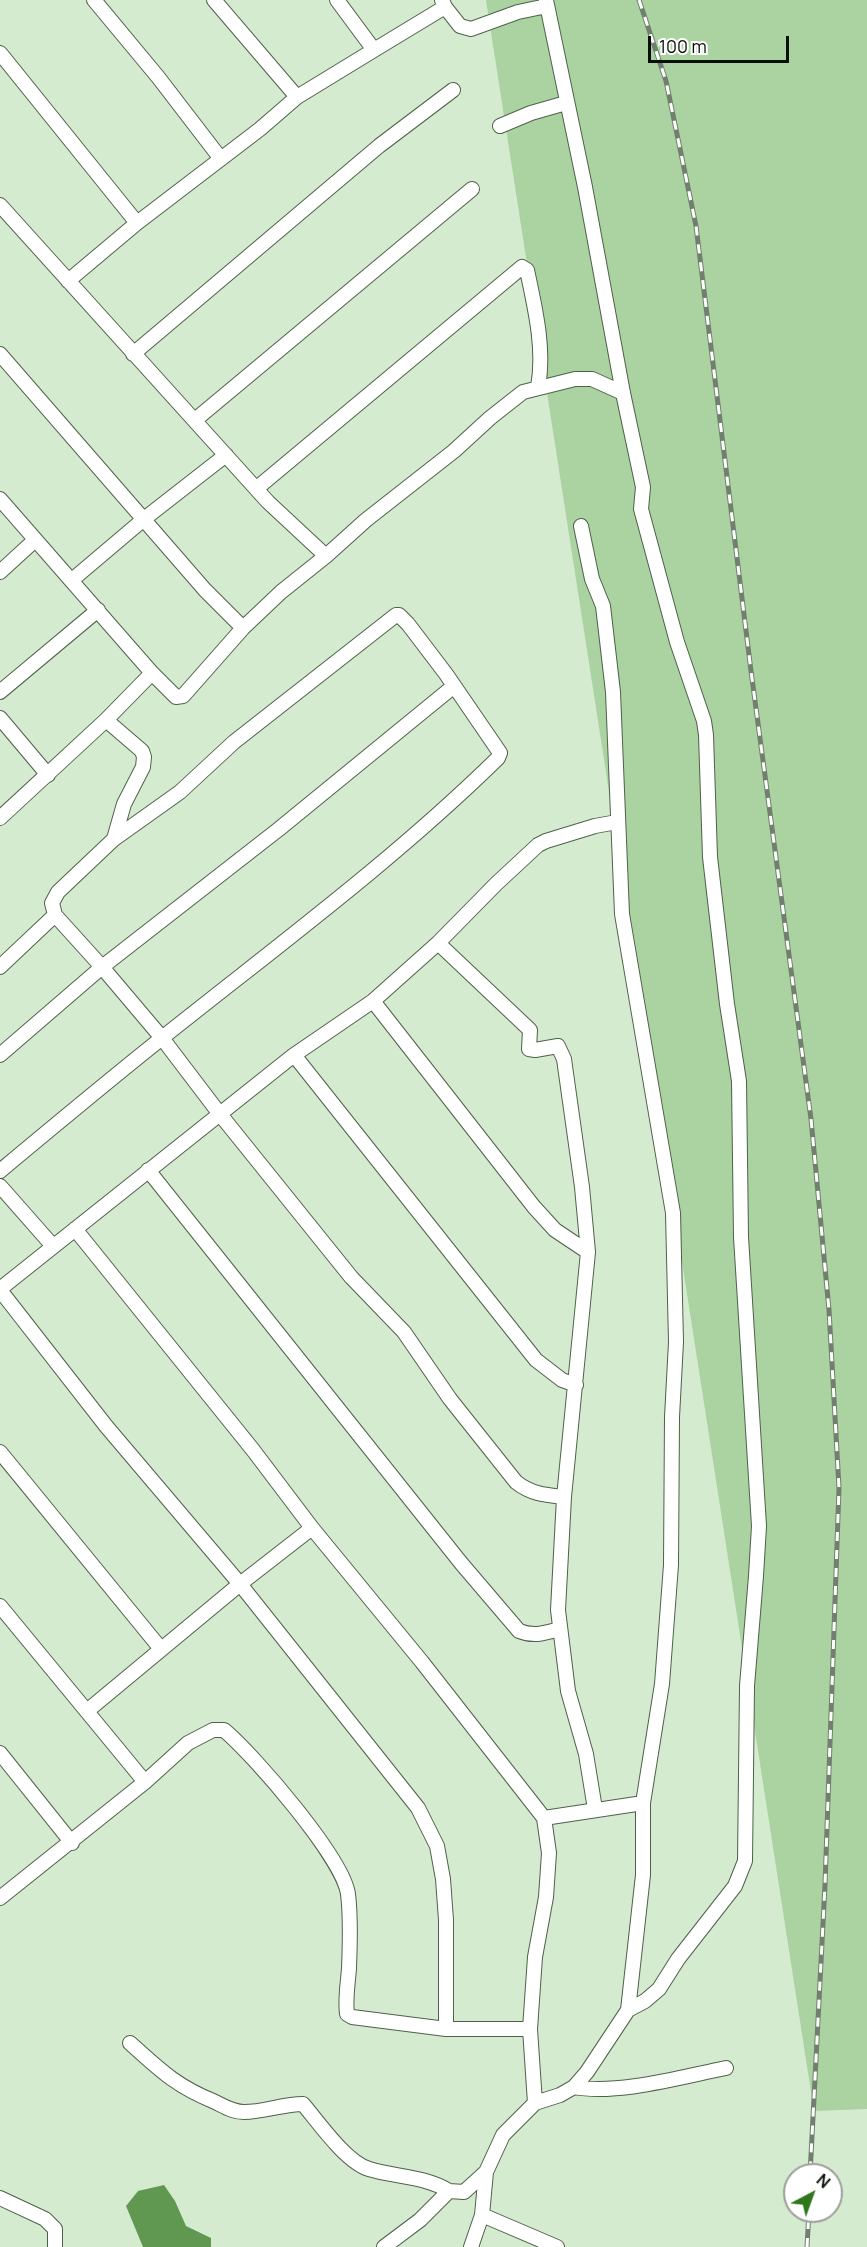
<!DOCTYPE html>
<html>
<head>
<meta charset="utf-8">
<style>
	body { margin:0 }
	#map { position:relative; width:867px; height:2247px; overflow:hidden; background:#d5ebd0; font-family:Manrope,sans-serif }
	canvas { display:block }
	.north { position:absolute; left:783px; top:2163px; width:60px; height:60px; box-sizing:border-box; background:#fff; border:2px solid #9c9f9b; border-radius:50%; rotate:41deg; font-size:16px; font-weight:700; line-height:24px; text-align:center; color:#080f06 }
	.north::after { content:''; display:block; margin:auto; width:21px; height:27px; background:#30771b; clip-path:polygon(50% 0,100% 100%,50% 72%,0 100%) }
	.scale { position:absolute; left:648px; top:36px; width:141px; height:27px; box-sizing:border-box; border:3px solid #080f06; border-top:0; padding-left:8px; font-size:18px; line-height:21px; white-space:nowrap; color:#080f06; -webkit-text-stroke:4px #fff; paint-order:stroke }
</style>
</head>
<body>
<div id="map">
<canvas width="867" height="2247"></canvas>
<div class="north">N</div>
<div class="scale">100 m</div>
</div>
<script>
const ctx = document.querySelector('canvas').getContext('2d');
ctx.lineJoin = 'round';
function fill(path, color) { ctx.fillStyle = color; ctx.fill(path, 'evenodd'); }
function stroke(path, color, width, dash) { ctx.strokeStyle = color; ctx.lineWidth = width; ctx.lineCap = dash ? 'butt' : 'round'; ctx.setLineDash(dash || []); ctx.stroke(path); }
fill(new Path2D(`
	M 486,0 L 867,0 L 867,2109 L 814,2111 Z`), '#abd2a1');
fill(new Path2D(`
	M 164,2185 L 175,2201 L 186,2226 L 211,2238 L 211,2247 L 143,2247 L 126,2206 L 138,2191 Z`), '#609852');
const minor = new Path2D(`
	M 94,0 L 158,77 L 221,159
	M 214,0 L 297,97
	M 445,7 L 460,26 L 471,29 L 518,12 L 547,6
	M 374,50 L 445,7 L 442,0
	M 0,53 L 137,223
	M 500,126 L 531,113 L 566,103
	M 0,205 L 268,502 L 326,556 L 366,520 L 454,451 L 490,418 L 523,392 L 575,379 L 592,379 L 623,393
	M 68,281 L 137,223 L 260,129 L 297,97 L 374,50 L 337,0
	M 0,354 L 205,590 L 243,628
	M 133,354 L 379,146 L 453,90
	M 195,420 L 472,189
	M 257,488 L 522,267 L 527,270 C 535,308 545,349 538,387
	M 0,499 L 152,673 L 106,720 L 0,818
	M 581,526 L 592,579 L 603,606 L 613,692 L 622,914 L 673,1213 L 676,1342 L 672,1417 L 671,1565 L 662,1684 L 643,1803 L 643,1875 L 628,2010
	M 0,572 L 35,540
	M 72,580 L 144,519 L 226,455
	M 152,673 L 176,697 L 183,696 L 243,628 L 281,592 L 326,556
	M 0,692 L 98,610
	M 0,718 L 48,775
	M 106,720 L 142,751 L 144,757 L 143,767 L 124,804 L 114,839
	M 438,943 L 530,1030 L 529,1049 L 535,1050 L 558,1046 L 564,1059 L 582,1187 L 588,1252 L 564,1497 L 558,1610 L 568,1691 L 586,1754 L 595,1809
	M 0,967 L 55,915
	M 373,1001 L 534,1207 L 555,1230 L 588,1252
	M 0,1055 L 102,967 L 279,829 L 454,686
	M 294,1055 L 536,1360 L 562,1380 L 576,1385
	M 148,1170 L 461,1563 L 519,1631 C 534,1637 545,1633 560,1629
	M 0,1171 C 54,1126 108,1081 162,1038 C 276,947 394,860 498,758 L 500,753 L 496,747 L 446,674 L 408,624 L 399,615 L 396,615 L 234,742 L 180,792 L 114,839 L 58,892 L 52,903 L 55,915 L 102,967 L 162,1038 L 219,1113 L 351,1277 L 404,1332 L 450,1399 L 516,1482 C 531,1494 545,1495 564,1497
	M 0,1186 L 52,1245
	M 75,1229 L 253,1450 L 312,1528 L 422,1662 L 544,1818 L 549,1853 L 546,1897 L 535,1957 L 530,2029 L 535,2103
	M 0,1289 L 294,1055 L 373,1001 L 438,943 L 496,884 L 538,845 L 546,841 L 595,826 L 617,822
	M 0,1290 L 106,1426 L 240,1584 L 418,1808 L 437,1846 L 443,1879 L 446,1920 L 446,2029 L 352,2017 L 347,2014 C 345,1999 348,1983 349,1968 C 350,1944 351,1918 348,1894 C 343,1858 254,1755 224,1730 L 213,1730 L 188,1743 L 145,1782 L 0,1898
	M 0,1452 L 161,1649
	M 0,1606 L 145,1782
	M 87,1711 L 240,1584 L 312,1528
	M 0,1753 L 72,1843
	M 544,1818 L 643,1803
	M 446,2029 L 530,2029
	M 130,2043 C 160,2070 176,2086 213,2101 C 224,2106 232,2112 244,2112 C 264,2112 283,2104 303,2104 C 319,2123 346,2162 369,2169 C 395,2177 425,2176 449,2191
	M 574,2087 C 618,2095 681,2077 726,2068
	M 0,2198 L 45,2219 L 55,2229 L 55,2247
	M 482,2215 L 557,2247
	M 384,2247 L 420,2220 L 449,2191 L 464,2192 L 486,2172
	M 471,2247 L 482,2215 L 486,2172 L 503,2135 L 535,2103 L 560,2095 L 574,2087 L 587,2072 L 628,2010 L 645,2001 L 659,1989 L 678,1959 L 735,1886 L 745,1861 L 747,1686 L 756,1576 L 759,1526 L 741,1237 L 739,1081 L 727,1004 L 710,857 L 706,735 L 704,721 L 677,642 L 641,509 L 643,487 L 623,393 L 585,187 L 546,0`);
stroke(minor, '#4e614a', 16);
stroke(minor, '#fff', 14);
const rail = new Path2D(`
	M 639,0 L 666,81 L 696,226 L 751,671 L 811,1119 L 829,1310 L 839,1488 L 825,1885 L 810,2175
	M 807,2247 L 809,2211`);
stroke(rail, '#71806e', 5);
stroke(rail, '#fff', 3, [9]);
</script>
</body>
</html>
